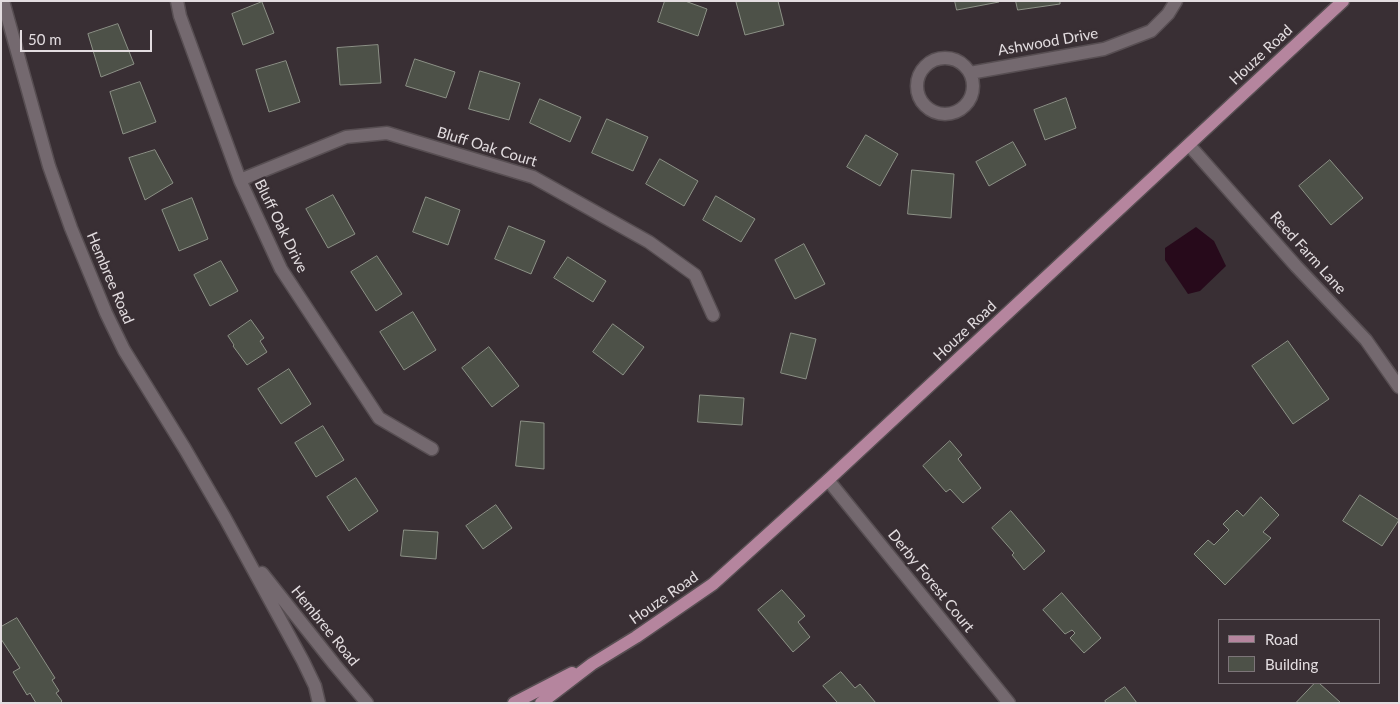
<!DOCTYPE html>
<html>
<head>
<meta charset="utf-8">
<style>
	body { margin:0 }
	#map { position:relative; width:1400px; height:704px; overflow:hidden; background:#392f34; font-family:Lato,sans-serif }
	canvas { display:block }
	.frame { position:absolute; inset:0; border:2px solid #e3dde0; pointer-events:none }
	.legend { position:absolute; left:1218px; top:619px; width:162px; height:65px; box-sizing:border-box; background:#392f34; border:1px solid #7d7579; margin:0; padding:6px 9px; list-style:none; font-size:15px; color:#e3dde0 }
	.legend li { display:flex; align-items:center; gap:10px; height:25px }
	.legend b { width:25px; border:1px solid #7d7579 }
	.scale { position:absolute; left:20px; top:30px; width:132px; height:22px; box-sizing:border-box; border:2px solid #e3dde0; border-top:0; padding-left:6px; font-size:15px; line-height:18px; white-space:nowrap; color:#e3dde0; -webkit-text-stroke:4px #392f34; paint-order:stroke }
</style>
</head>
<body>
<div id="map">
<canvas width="1400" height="704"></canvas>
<div class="frame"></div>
<ul class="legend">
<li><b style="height:6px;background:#b5859e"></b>Road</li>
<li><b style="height:14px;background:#4d5148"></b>Building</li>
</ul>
<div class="scale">50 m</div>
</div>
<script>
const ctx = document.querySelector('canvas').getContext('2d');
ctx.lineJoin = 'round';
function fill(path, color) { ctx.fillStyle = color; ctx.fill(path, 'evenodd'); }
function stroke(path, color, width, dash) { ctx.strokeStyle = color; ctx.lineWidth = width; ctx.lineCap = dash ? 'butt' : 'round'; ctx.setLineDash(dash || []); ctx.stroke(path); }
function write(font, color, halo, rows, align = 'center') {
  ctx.font = font + ' Lato,sans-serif'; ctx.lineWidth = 5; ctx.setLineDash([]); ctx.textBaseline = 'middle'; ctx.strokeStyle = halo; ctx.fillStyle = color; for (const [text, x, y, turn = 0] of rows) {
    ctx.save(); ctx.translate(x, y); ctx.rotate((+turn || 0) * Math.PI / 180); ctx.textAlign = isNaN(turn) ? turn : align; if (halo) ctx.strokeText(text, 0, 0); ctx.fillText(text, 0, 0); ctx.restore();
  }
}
fill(new Path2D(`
	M 1196,227 L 1214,241 L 1226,266 L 1200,291 L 1188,294 L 1165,260 L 1165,248 Z`), '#270a1b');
const building = new Path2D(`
	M 665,1 L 685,1 L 707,9 L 698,36 L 658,22 Z
	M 778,1 L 784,25 L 745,35 L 736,2 Z
	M 955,1 L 998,1 L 999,2 L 957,10 Z
	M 1016,1 L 1060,1 L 1060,4 L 1018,10 Z
	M 262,2 L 274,33 L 243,45 L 232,14 Z
	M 118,24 L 134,64 L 101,77 L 88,34 Z
	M 378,45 L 381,83 L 340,85 L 337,48 Z
	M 415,59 L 455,72 L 446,98 L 406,86 Z
	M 286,61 L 300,102 L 269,112 L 256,70 Z
	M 480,71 L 520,83 L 509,120 L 469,109 Z
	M 140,82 L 156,122 L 123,134 L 110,92 Z
	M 1066,98 L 1076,128 L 1045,140 L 1034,110 Z
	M 540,99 L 581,117 L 570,142 L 530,123 Z
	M 607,119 L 648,137 L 633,171 L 592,153 Z
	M 866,135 L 898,154 L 880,186 L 847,167 Z
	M 1013,142 L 1026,165 L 989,186 L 976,162 Z
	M 155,150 L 173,183 L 145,200 L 129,158 Z
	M 660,159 L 698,181 L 684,206 L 646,184 Z
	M 1330,160 L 1363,198 L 1331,225 L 1299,186 Z
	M 912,170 L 954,174 L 951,218 L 908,214 Z
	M 333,195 L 355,234 L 328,248 L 306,209 Z
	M 716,196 L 755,219 L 741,242 L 703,220 Z
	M 426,197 L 460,210 L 448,245 L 413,232 Z
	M 192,198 L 208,239 L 179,251 L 162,210 Z
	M 509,226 L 545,241 L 531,274 L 495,259 Z
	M 804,244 L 825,284 L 795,299 L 775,260 Z
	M 377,256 L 402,294 L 376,311 L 351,272 Z
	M 568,257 L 606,281 L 593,302 L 554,278 Z
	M 221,261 L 238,291 L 210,306 L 194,275 Z
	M 413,312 L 436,350 L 404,370 L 380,332 Z
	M 251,320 L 264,338 L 260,341 L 267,352 L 247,365 L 233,346 L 234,345 L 228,336 Z
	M 613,324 L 644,347 L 623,375 L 593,352 Z
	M 791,333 L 816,339 L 806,379 L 781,373 Z
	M 1288,341 L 1329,399 L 1293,424 L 1252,366 Z
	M 489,347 L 519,386 L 492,407 L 462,368 Z
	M 289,369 L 311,404 L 281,424 L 258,389 Z
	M 700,395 L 744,398 L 742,425 L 698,422 Z
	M 521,421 L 544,423 L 544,469 L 516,466 Z
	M 323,426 L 344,460 L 316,477 L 295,443 Z
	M 950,441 L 962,455 L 958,459 L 981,488 L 963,503 L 950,489 L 946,492 L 923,466 Z
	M 356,478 L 378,511 L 349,531 L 327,497 Z
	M 1360,495 L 1399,520 L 1382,546 L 1343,521 Z
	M 1261,497 L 1279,515 L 1263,532 L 1271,538 L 1225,585 L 1194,554 L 1208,540 L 1214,545 L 1229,530 L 1223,524 L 1237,510 L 1243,516 Z
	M 496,505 L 512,528 L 483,549 L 466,526 Z
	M 1011,511 L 1045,551 L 1024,570 L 1012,555 L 1014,553 L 992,528 Z
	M 404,530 L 438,532 L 436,559 L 401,556 Z
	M 782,590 L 805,616 L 798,622 L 810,637 L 793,652 L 758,610 Z
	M 1062,593 L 1101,638 L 1084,653 L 1070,638 L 1075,633 L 1072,630 L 1065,634 L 1043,610 Z
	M 17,618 L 55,678 L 52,680 L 59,691 L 56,693 L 62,701 L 60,703 L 36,703 L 30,693 L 27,695 L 13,672 L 20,668 L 1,639 L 1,627 Z
	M 841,672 L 855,688 L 860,684 L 876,703 L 836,703 L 837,702 L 823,686 Z
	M 1315,683 L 1319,683 L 1341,703 L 1296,703 Z
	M 1125,687 L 1137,703 L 1106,703 L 1105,701 Z`);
fill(building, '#4d5148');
stroke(building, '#8c9186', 1);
const street = new Path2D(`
	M 177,1 L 180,16 L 240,180 L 281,269 L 379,418 L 432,449
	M917 86a28 28 0 1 1 56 0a28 28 0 1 1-56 0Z
	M 970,73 L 1104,49 L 1151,31 L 1168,14 L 1176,1
	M 1189,145 L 1296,266 L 1366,340 L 1399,387
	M 240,180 L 346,137 L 387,133 L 533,177 L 649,242 L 695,275 L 713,315
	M 828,480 L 1009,703`);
const secondary = new Path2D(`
	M 3,1 L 49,166 L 71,228 L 106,313 L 124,350 L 185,449 L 225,518 L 303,661 L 315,686 L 319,703
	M 262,573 L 335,665 L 367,703`);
const primary = new Path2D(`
	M 514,703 L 572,673
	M 541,703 L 592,664 L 636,637 L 713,584 L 828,480 L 1343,1`);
stroke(street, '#574e52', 15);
stroke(secondary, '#574e52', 15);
stroke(primary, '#574e52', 15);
stroke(street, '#74696f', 12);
stroke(secondary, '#74696f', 12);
stroke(primary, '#b5859e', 12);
write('15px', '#e3dde0', '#392f34', [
	["Ashwood Drive",1048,42,-10],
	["Houze Road",1261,55,-43],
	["Bluff Oak Court",487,147,17],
	["Bluff Oak Drive",281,226,64],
	["Reed Farm Lane",1308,253,48],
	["Hembree Road",110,278,67],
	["Houze Road",965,331,-43],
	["Derby Forest Court",931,581,51],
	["Houze Road",664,598,-35],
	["Hembree Road",325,626,51]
]);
</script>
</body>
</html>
